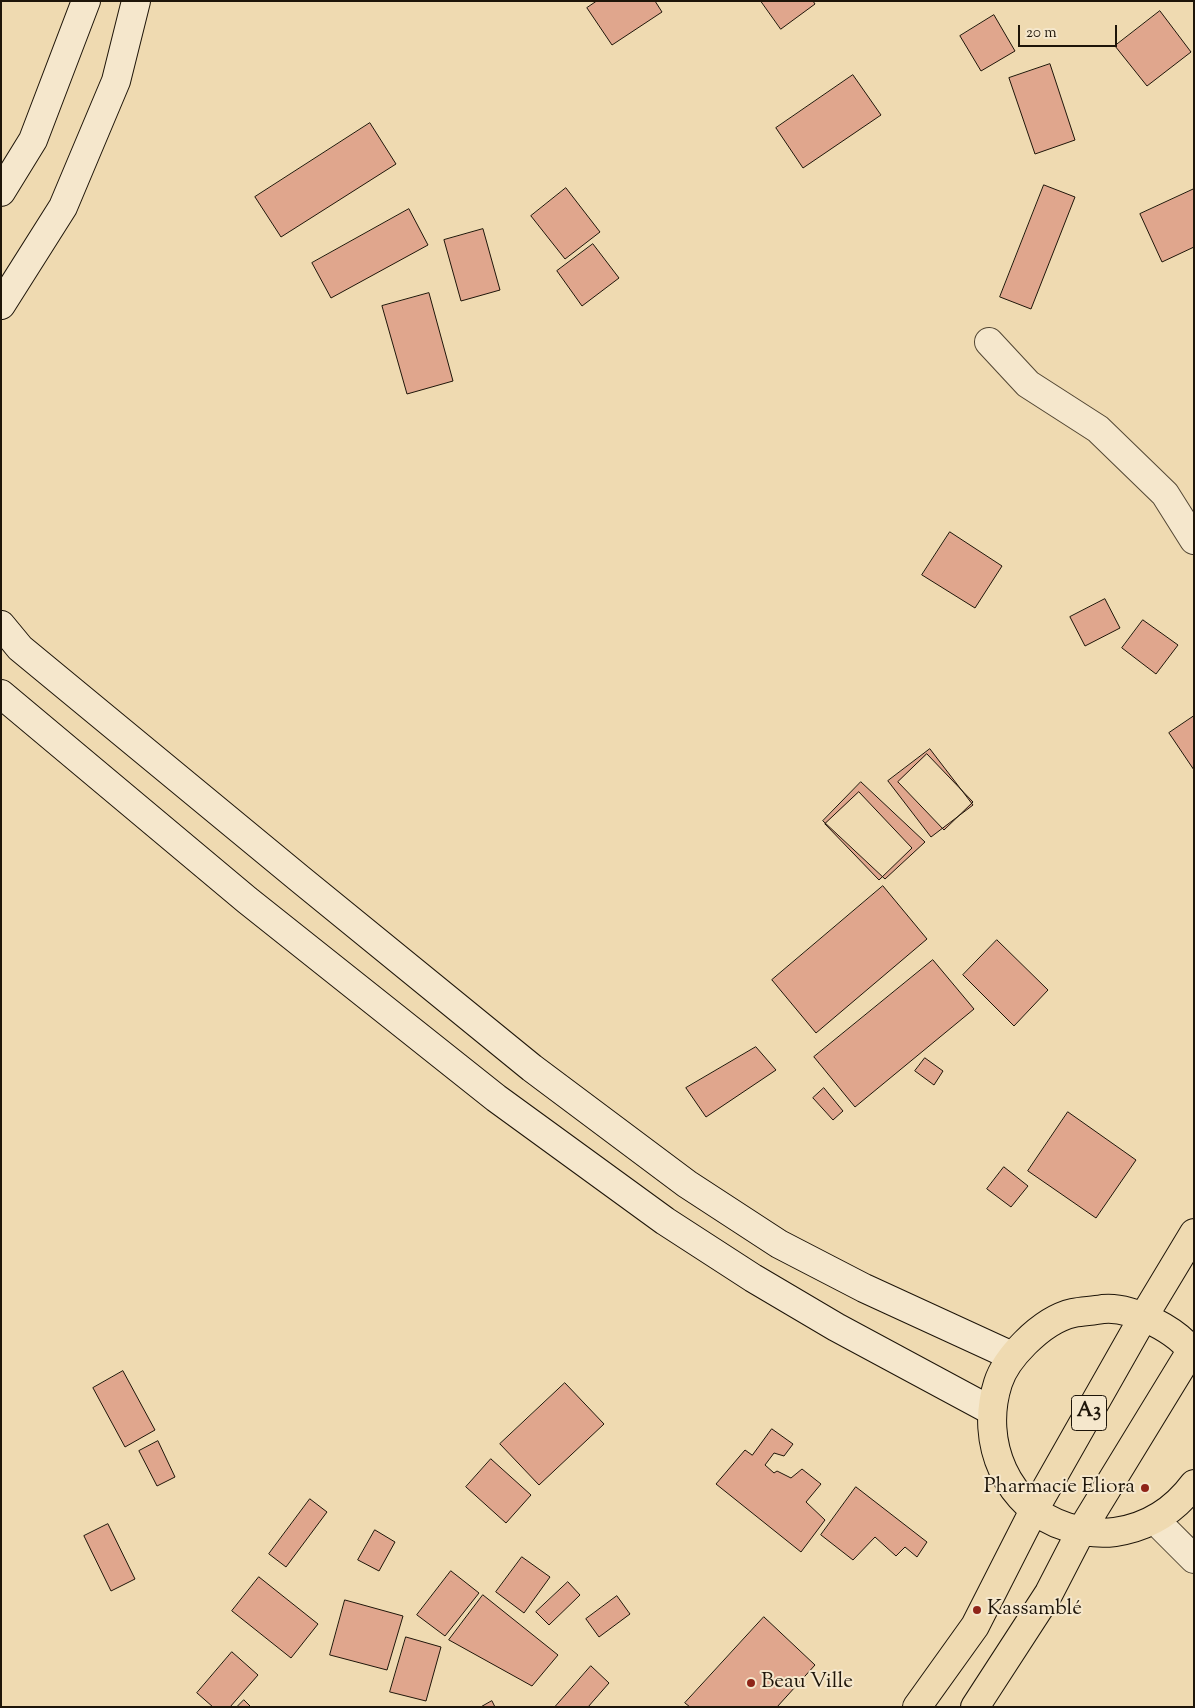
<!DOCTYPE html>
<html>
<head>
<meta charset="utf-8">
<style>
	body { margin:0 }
	#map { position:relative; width:1195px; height:1708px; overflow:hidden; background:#efdab1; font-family:"Sorts Mill Goudy",serif }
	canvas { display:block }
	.frame { position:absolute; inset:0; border:2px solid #1e1509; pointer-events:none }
	.scale { position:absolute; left:1018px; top:25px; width:99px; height:22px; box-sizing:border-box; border:2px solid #1e1509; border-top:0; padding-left:6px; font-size:15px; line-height:18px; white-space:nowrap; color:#1e1509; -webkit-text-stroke:4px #f5e7cc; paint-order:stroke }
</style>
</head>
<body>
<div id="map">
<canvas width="1195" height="1708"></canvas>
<div class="frame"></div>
<div class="scale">20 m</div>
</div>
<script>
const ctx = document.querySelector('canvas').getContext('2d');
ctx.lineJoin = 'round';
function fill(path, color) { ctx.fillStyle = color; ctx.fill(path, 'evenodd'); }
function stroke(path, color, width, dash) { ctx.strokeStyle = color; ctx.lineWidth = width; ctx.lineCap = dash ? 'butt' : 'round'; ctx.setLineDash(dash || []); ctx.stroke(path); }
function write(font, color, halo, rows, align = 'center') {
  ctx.font = font + ' "Sorts Mill Goudy",serif'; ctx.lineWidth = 4; ctx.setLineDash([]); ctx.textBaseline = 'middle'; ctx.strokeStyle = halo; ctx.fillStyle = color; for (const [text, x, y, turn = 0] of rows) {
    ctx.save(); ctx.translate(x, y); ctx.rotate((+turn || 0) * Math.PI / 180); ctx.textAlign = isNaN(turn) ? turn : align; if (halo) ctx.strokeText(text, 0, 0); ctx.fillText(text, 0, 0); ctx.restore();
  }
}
const building = new Path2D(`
	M 597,1 L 655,1 L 662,12 L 612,45 L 587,8 Z
	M 761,1 L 813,1 L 815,4 L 781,29 Z
	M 1160,11 L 1191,52 L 1147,86 L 1115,46 Z
	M 994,15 L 1015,51 L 981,71 L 960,36 Z
	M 1050,64 L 1075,140 L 1035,154 L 1009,78 Z
	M 853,75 L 881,115 L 803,168 L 776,128 Z
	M 370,123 L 396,164 L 281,237 L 255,197 Z
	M 1044,185 L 1075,197 L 1031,309 L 1000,297 Z
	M 566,188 L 600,232 L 565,259 L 531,216 Z
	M 1194,189 L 1194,247 L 1162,262 L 1140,214 Z
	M 409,209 L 428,245 L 331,298 L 312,263 Z
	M 483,229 L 500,290 L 461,301 L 444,240 Z
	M 593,244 L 619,278 L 582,306 L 557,271 Z
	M 429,293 L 453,381 L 407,394 L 382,306 Z
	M 950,532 L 1002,566 L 975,608 L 922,575 Z
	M 1105,599 L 1120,628 L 1085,646 L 1070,617 Z
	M 1143,620 L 1178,645 L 1156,674 L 1122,648 Z
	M 1194,716 L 1194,770 L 1169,733 Z
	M 930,749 L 973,805 L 931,837 L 888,781 Z
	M 927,754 L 973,802 L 944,830 L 898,782 Z
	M 861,782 L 925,842 L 885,879 L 823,821 Z
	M 859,792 L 912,848 L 879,880 L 825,824 Z
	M 883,886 L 927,939 L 816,1033 L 772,980 Z
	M 997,940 L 1048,990 L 1014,1026 L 963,975 Z
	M 933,960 L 974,1009 L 855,1107 L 814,1057 Z
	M 756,1047 L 776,1070 L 706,1117 L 686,1088 Z
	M 925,1058 L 943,1071 L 934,1085 L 915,1071 Z
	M 824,1088 L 843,1111 L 833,1120 L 813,1098 Z
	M 1068,1112 L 1136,1160 L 1096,1218 L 1028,1171 Z
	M 1004,1167 L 1028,1186 L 1011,1207 L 987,1189 Z
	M 123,1371 L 155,1430 L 125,1447 L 93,1388 Z
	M 565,1383 L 604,1424 L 539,1485 L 500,1444 Z
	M 772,1429 L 793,1444 L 784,1456 L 774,1453 L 765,1465 L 774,1473 L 777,1471 L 791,1478 L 802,1469 L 821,1484 L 806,1502 L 825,1520 L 801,1552 L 716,1484 L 745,1450 L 752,1455 Z
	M 158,1441 L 175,1477 L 157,1486 L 139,1451 Z
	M 491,1459 L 531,1495 L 506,1523 L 466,1487 Z
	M 856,1487 L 927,1542 L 917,1557 L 905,1547 L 896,1556 L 875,1537 L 853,1560 L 821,1535 Z
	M 310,1499 L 327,1512 L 286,1567 L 269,1554 Z
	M 108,1524 L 135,1579 L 111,1591 L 84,1536 Z
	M 375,1530 L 395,1542 L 379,1571 L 358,1560 Z
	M 522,1557 L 550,1577 L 524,1613 L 496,1592 Z
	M 451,1571 L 479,1593 L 445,1636 L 417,1615 Z
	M 259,1577 L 318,1624 L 291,1658 L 232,1611 Z
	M 568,1582 L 580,1595 L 549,1625 L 536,1612 Z
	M 483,1595 L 558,1655 L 532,1686 L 449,1640 Z
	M 617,1596 L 630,1614 L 599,1637 L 586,1619 Z
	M 345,1600 L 403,1616 L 387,1670 L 330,1655 Z
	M 764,1617 L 815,1665 L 777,1707 L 690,1707 L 685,1703 Z
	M 406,1637 L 441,1647 L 426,1701 L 390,1692 Z
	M 232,1652 L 258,1675 L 230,1707 L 213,1707 L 197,1693 Z
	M 591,1666 L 609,1683 L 588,1707 L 555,1707 Z
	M 244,1700 L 251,1707 L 237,1707 Z
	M 492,1701 L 495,1707 L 481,1707 Z`);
fill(building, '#e0a68d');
stroke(building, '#1e1509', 1);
const street = new Path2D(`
	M 989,342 L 1028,384 L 1098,429 L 1165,494 L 1194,540
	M 1155,1520 L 1194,1559`);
const secondary = new Path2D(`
	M 1,192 L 33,140 L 86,1
	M 1,305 L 63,207 L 116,81 L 136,1
	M 1,625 L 20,648 L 300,879 L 532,1068 L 687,1184 L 779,1244 L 864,1288 L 1012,1356
	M 1,694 L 247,900 L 496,1098 L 665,1221 L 753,1278 L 836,1327 L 992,1411`);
const primary = new Path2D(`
	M 1194,1355 C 1180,1331 1131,1306 1103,1309 C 1093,1311 1082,1311 1073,1313 C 1055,1317 1038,1330 1025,1343 C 1014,1354 1003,1367 998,1383 C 979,1442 1007,1508 1067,1527 C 1083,1532 1099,1534 1115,1532 C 1149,1527 1174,1511 1194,1484
	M 917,1707 L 975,1626 L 1034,1510 L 1144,1316 L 1194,1233
	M 975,1707 L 1049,1593 L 1081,1531 L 1194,1346`);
stroke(street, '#524633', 30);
stroke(secondary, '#1e1509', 30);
stroke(primary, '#1e1509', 30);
stroke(street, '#f5e7cc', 28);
stroke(secondary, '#f5e7cc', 28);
stroke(primary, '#efdab1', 28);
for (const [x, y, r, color] of [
	[1145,1488,5,"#8f2418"],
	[977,1610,5,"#8f2418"],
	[751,1683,5,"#8f2418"]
]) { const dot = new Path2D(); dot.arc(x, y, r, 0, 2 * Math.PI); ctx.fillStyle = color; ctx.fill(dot); stroke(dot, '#f5e7cc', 2); }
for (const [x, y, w] of [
	[1089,1413,35]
]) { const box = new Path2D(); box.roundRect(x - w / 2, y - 17.5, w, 35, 4); ctx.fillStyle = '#f5e7cc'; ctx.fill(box); stroke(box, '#1e1509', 1); }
write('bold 20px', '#1e1509', null, [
	["A3",1089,1413]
]);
write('21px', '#1e1509', '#f5e7cc', [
	["Pharmacie Eliora",1135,1488,"right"],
	["Kassamblé",987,1610],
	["Beau Ville",761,1683]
], 'left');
</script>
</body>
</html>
